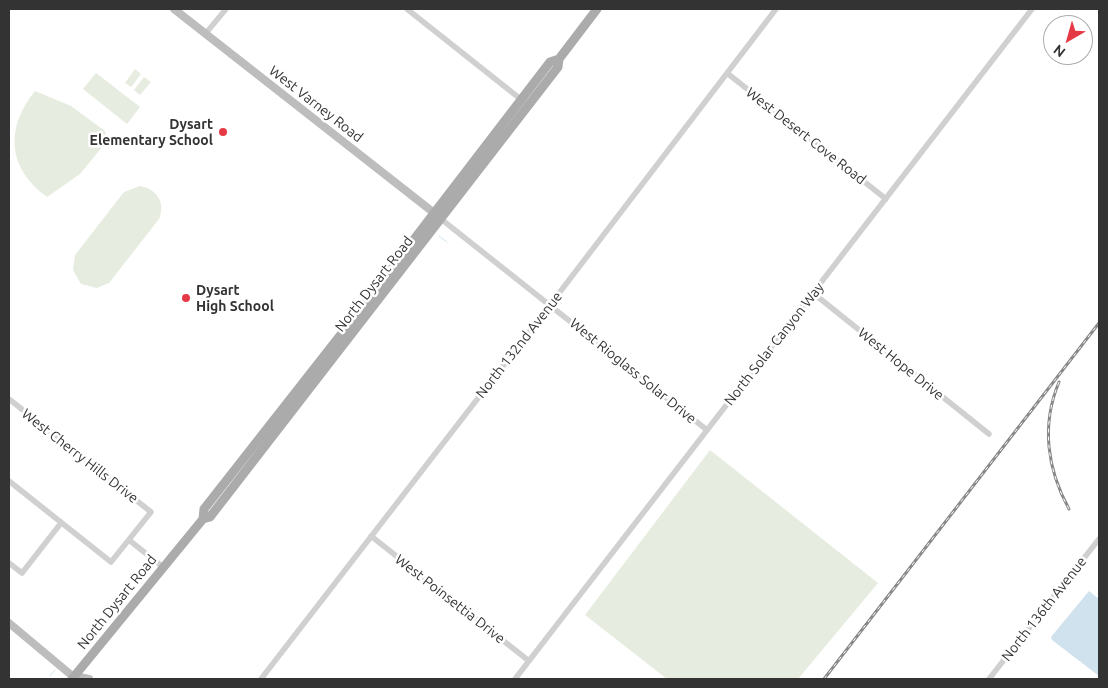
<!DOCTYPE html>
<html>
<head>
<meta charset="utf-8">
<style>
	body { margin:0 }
	#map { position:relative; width:1108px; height:688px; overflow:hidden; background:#fff; font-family:Ubuntu,sans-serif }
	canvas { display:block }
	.frame { position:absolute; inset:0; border:10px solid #333; pointer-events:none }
	.north { position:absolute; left:1043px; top:15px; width:50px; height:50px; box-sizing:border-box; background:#fff; border:1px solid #adadad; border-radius:50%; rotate:218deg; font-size:14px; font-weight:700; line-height:20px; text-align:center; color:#333 }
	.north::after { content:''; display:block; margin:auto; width:18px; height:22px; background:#e63946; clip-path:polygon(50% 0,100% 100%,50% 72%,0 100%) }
</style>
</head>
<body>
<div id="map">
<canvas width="1108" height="688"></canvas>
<div class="frame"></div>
<div class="north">N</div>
</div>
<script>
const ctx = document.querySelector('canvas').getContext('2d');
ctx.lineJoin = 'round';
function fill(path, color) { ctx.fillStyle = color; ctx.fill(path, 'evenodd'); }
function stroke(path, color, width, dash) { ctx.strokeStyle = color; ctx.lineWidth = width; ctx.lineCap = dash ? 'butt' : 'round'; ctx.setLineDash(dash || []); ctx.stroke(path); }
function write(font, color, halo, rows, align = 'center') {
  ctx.font = font + ' Ubuntu,sans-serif'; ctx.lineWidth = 5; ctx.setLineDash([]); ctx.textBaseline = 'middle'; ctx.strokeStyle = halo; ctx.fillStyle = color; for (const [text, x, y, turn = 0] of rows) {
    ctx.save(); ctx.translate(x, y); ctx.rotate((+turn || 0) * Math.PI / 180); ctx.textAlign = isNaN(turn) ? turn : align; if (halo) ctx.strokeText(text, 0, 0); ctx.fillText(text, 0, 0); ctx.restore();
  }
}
fill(new Path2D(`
	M 135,69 L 141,74 L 131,87 L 125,83 Z
	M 96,73 L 140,107 L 127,124 L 83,89 Z
	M 144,77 L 151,82 L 140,95 L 134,90 Z
	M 35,91 L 71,106 L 105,131 L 107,141 L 80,174 L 47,197 C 7,168 5,128 35,91 Z
	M 140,186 C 157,189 166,203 159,219 L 109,283 L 97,288 L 81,284 L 73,270 L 75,255 L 124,192 Z
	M 710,450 L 878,583 L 798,679 L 667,679 L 585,615 Z`), '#e6ecdf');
fill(new Path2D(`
	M 1089,591 L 1099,599 L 1099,676 L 1052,640 L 1051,637 Z`), '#cfe2ee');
stroke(new Path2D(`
	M 439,236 L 447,242
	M 50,676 L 55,670`), '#cfe2ee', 1);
stroke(new Path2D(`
	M 407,9 L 523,101
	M 206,33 L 226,9
	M 727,73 L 886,199
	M 441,219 L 707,430
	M 813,293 L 989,434
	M 9,399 L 151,512 L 111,562 L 9,481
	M 371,536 L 529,661
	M 129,540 L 163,567
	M 9,563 L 22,573 L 61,523
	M 261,679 L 550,305 L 776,9
	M 515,679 L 1032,9
	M 989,679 L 1099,539`), '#d0d0d0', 5.5);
stroke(new Path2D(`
	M 174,9 L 438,216
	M 9,623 L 76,679
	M 75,676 L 89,679`), '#bdbdbd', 8);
stroke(new Path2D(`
	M 203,519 L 210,517 L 558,67 L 559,59
	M 72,679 L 203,519 L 204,509 L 346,328 L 550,62 L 559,59 L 597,9`), '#ababab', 9);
const rail = new Path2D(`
	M 1059,382 C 1041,425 1047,469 1069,509
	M 824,679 L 1099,323`);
stroke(rail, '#888', 3);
stroke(rail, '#fff', 1, [4]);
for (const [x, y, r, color] of [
	[223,132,5,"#e63946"],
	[186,298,5,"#e63946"]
]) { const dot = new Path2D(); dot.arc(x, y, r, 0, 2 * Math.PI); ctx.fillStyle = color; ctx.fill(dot); stroke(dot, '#fff', 2); }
write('14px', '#333', '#fff', [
	["West Varney Road",316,104,38],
	["West Desert Cove Road",806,136,38],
	["North Dysart Road",374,284,-52],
	["North Solar Canyon Way",774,344,-52],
	["North 132nd Avenue",519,345,-52],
	["West Hope Drive",901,364,39],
	["West Rioglass Solar Drive",633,371,39],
	["West Cherry Hills Drive",80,456,38],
	["West Poinsettia Drive",450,599,38],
	["North Dysart Road",117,602,-51],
	["North 136th Avenue",1044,609,-52]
]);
write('bold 14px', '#333', '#fff', [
	["Dysart",213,124],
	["Elementary School",213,140],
	["Dysart",196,290,"left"],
	["High School",196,306,"left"]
], 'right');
</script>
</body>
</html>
